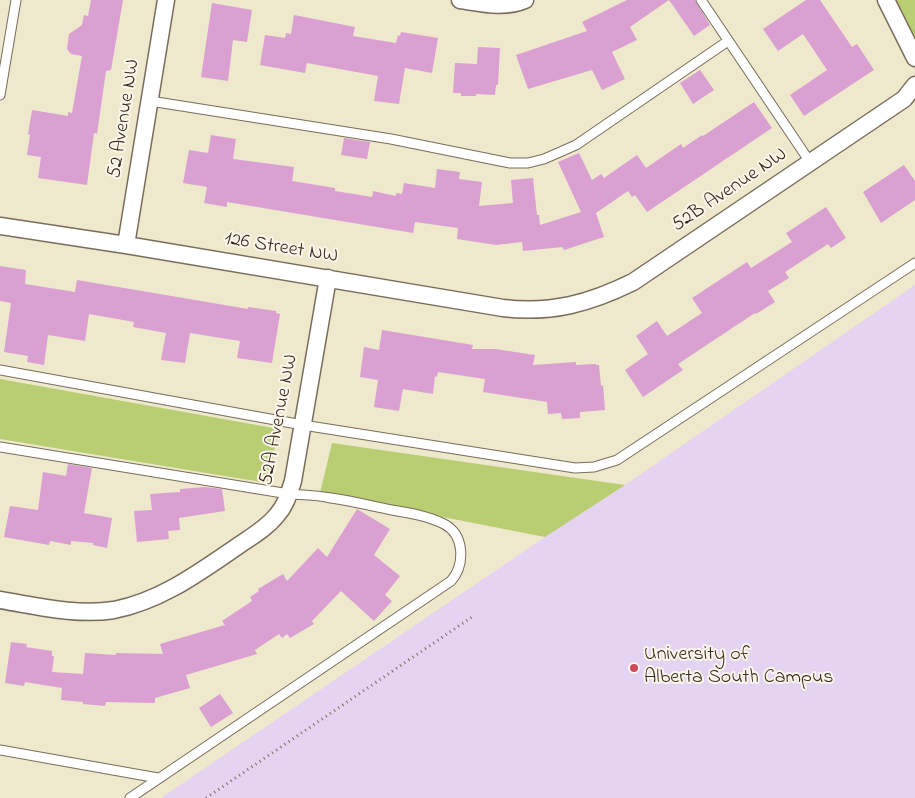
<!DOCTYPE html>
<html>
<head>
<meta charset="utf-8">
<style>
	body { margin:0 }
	canvas { display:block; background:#eee8cc }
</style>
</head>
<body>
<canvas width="915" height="798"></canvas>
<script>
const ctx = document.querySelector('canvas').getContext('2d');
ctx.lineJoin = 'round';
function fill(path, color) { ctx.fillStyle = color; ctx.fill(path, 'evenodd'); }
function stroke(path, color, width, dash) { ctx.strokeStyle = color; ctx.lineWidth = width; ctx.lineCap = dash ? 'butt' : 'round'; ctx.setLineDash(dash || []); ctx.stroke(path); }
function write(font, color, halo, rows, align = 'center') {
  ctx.font = font + ' "Indie Flower",sans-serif'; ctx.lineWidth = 4; ctx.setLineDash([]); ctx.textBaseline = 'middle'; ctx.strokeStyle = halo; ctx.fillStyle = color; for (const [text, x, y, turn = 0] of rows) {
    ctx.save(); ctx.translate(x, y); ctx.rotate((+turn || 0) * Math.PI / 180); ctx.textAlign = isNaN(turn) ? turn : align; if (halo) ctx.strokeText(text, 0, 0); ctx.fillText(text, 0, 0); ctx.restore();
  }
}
fill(new Path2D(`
	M 915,285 L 915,798 L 161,798 L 545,537 L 625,485 Z`), '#e4d3f1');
fill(new Path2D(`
	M 888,0 L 915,0 L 915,40 Z
	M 0,379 L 279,429 L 267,483 L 0,439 Z
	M 332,443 L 625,485 L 545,537 L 320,493 Z`), '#b9ce72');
fill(new Path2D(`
	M 91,0 L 123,0 L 111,70 L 106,71 L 97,134 L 94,133 L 87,185 L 38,178 L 41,157 L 27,155 L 30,135 L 28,134 L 32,110 L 68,116 L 68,112 L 72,113 L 82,56 L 71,54 L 67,49 L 69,34 L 82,25 L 84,15 L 88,16 Z
	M 627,0 L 695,0 L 710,25 L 694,36 L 669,0 L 630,27 L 637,40 L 612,52 L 625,79 L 602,90 L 592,70 L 528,89 L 516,55 L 587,31 L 582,22 Z
	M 806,0 L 820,0 L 852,47 L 857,44 L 874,70 L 804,116 L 790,95 L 827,70 L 803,34 L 778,51 L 763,29 Z
	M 212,3 L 252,10 L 247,42 L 233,40 L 228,81 L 201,77 Z
	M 294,15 L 355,27 L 353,36 L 396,43 L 398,35 L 400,36 L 401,32 L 438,38 L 432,73 L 405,68 L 399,104 L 374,101 L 378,76 L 307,63 L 305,73 L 260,65 L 265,35 L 285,38 L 286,33 L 291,34 Z
	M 478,47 L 500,48 L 498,85 L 496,85 L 495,95 L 476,94 L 476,96 L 461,96 L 461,93 L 453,93 L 455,63 L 477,64 Z
	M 700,70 L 714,90 L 693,104 L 680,83 Z
	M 754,102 L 772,128 L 647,212 L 635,195 L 632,197 L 628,191 L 596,213 L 604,237 L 564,250 L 562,247 L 523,251 L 522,242 L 496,245 L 457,239 L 458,228 L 415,222 L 413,233 L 227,202 L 227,207 L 204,203 L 207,187 L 183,183 L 189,150 L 208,153 L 211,135 L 236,139 L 233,159 L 294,167 L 292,181 L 335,188 L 335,191 L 372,197 L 373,191 L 396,196 L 396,193 L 402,194 L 404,183 L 435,188 L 437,169 L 460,172 L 459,179 L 482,182 L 479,206 L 513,203 L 511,180 L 533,178 L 537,215 L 539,215 L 540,225 L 581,212 L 558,162 L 579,153 L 592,180 L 601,174 L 604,178 L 637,155 L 646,168 L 681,144 L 683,148 L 702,135 L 703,136 Z
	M 344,138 L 370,142 L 367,159 L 341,155 Z
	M 904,165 L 915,181 L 915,200 L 881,223 L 863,192 Z
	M 826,207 L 846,238 L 831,248 L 828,244 L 785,272 L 789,278 L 768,291 L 775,302 L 756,314 L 755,313 L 678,364 L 683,370 L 643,397 L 625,370 L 648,354 L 636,336 L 657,321 L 667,336 L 702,313 L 692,298 L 747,262 L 751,268 L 792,242 L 786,233 Z
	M 0,266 L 26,270 L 25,284 L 75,292 L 77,280 L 248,309 L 248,307 L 276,311 L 276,313 L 280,314 L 272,363 L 237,358 L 240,341 L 190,333 L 185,363 L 161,360 L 166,333 L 133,327 L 134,322 L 89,314 L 85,341 L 48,335 L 44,365 L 27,362 L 28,356 L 4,352 L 11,303 L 0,301 Z
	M 382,330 L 473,345 L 472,349 L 495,349 L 535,355 L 533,365 L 576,362 L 576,365 L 596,364 L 596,365 L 599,365 L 601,386 L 603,385 L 605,410 L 580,412 L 580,418 L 562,419 L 561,413 L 548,414 L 547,402 L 483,392 L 485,379 L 438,372 L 437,377 L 435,376 L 433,394 L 403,389 L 399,411 L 374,407 L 378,380 L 360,377 L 364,347 L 379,350 Z
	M 68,464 L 92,468 L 84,513 L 112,518 L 107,548 L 93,545 L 93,543 L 71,541 L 71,545 L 50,541 L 49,545 L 4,537 L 10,506 L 38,510 L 43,472 L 66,476 Z
	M 205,487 L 222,489 L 225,511 L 179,518 L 180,530 L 168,531 L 169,539 L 137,542 L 134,511 L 152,510 L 150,494 L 180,492 L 180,489 Z
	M 357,509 L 390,529 L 374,555 L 400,576 L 385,595 L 392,601 L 374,621 L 341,591 L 312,621 L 314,624 L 290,638 L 287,634 L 282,638 L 279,634 L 255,650 L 257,654 L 186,675 L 190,688 L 155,698 L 155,703 L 106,702 L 105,706 L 83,704 L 83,702 L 61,700 L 62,688 L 25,682 L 24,686 L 5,683 L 11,642 L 27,644 L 26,647 L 52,651 L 52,656 L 54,656 L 52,672 L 83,674 L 85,653 L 116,655 L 116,653 L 163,654 L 160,644 L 225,625 L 222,621 L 252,601 L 250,597 L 259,591 L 258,589 L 283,574 L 287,581 L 318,548 L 327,557 Z
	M 220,694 L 233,713 L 211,727 L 199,708 Z`), '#daa0d2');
const lane = new Path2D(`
	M 701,0 L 810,162
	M 0,95 L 16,0
	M 150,101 L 391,139 L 510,163 L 528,163 L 544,159 L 576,145 L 728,41
	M 0,370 L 303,425 L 575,468 L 594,467 L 617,460 L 915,263
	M 0,447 L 289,494 C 303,495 317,495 331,498 C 352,501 372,506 392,510 C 410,513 428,516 444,524 C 465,535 465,565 451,581 L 130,798
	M 0,750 L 158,778`);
const street = new Path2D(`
	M 460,0 C 481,3 504,9 525,0
	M 886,0 L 915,58
	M 0,226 L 126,245 L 503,308 C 552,314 590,303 633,282 L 904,99 L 915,85
	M 126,245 L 166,0
	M 0,600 C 37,606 77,616 114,610 C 160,601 197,574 235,548 C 249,538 266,529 277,515 C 286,505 289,493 293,481 L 328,278`);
stroke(lane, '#7a6c5b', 11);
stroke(street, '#7a6c5b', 19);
stroke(new Path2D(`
	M 206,798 L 472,617`), '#7a6c5b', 3, [1, 4]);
stroke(lane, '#fff', 9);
stroke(street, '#fff', 16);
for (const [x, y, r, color] of [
	[634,668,5,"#d1495b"]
]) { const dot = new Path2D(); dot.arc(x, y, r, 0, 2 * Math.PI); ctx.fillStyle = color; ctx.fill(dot); stroke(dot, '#fbf7ec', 2); }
write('20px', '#3b2a1e', '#fbf7ec', [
	["52 Avenue NW",125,119,-81],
	["52B Avenue NW",730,191,-34],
	["126 Street NW",281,249,9],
	["52A Avenue NW",280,420,-79]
]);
write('20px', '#3b2a1e', '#fbf7ec', [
	["University of",644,656],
	["Alberta South Campus",644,679]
], 'left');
</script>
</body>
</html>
